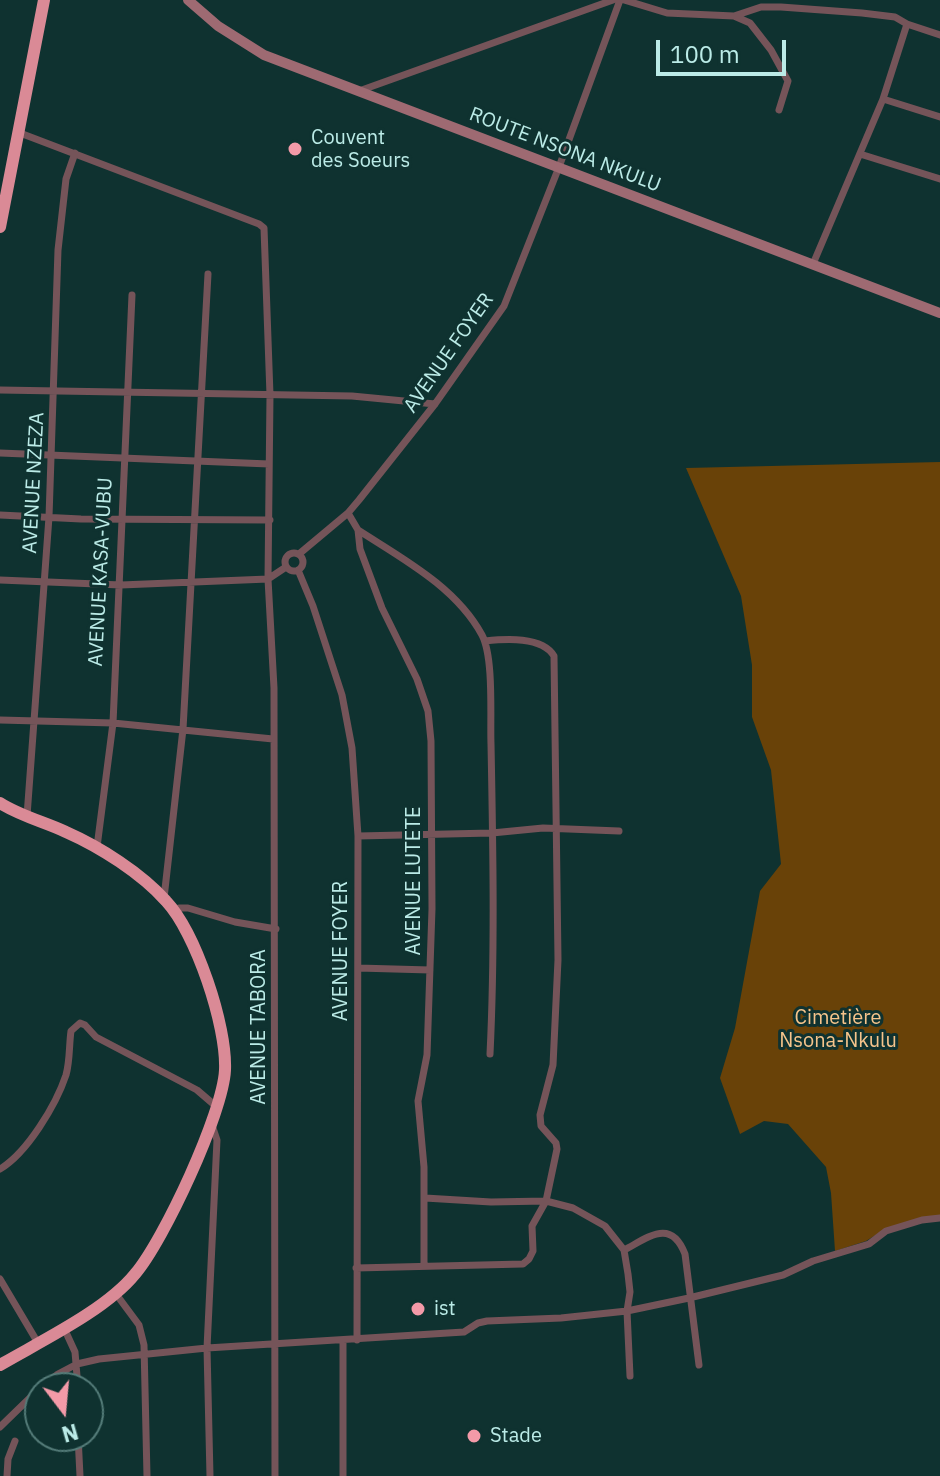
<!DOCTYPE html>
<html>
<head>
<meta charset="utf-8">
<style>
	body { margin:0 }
	#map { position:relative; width:940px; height:1476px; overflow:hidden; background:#0f3230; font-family:"IBM Plex Sans",sans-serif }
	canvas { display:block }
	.north { position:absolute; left:24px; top:1372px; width:80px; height:80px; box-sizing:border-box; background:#0f3230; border:2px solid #547c79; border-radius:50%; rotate:164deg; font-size:22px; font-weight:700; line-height:32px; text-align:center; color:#bbebe7 }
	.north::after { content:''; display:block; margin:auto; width:28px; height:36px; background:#f39aa8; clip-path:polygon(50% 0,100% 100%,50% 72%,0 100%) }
	.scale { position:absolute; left:656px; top:40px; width:130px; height:36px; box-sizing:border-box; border:4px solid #bbebe7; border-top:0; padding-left:10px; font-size:24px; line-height:28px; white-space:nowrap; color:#bbebe7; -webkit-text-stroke:6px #0f3230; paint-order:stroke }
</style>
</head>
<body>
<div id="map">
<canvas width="940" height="1476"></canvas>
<div class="north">N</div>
<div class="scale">100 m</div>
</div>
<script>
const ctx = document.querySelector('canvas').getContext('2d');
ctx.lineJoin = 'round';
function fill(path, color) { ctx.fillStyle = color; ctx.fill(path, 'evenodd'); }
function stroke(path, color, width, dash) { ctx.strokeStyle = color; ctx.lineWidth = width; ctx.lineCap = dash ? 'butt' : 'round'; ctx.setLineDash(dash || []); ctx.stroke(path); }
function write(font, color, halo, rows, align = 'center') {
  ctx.font = font + ' "IBM Plex Sans",sans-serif'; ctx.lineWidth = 6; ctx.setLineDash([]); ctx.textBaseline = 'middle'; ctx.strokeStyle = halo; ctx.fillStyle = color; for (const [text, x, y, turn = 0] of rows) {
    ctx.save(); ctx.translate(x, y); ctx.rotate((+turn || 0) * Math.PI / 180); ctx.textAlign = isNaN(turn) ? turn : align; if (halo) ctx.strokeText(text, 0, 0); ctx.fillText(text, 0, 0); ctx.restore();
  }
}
fill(new Path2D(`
	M 940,462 L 940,1215 L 887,1228 L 866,1241 L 835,1251 L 831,1193 L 826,1167 L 788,1124 L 764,1121 L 740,1134 L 720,1078 L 735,1028 L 760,891 L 781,864 L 771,770 L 752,717 L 752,665 L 741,596 L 686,468 Z`), '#694208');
stroke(new Path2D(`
	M 624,0 L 667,13 L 734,16 L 750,23 L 771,50 L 788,81 L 779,110
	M 734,16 L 761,7 L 781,7 L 862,13 L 895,17 L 907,24 L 940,35
	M 359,91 L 613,0
	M 883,99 L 940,117
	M 860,154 L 940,179
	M 813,264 L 883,99 L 907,24
	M 0,390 L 352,396 L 435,404
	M 0,453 L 269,464
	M 348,513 L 358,530 L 360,549 L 382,608 L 417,679 L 428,711 L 431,741 L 432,909 L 427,1055 L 418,1101 L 424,1167 L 424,1266
	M 0,515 L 81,519 L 270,520
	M 358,530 C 403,559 456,587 482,635 C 494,658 490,717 491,744 C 493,847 495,951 490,1054
	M285 562a9 9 0 1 1 18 0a9 9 0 1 1-18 0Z
	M 299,554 L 348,513 L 359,500 L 435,404 L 504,306 L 559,167 L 620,0
	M 298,570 L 313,606 L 342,695 L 352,748 L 358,836 L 357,1340
	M 0,580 L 121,585 L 268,579 L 270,395 L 264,228 L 259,224 L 20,133
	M 0,720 L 113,723 L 273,739
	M 27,816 L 49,517 L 58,250 L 66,179 L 75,153
	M 358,836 L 492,833 L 543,828 L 619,831
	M 97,847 L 113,723 L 132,295
	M 164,898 L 183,729 L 208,274
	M 175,912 L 179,908 L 188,908 L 235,922 L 276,929
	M 358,968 L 430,970
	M 0,1169 C 27,1153 56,1105 66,1075 C 70,1061 69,1045 71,1031 L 80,1023 L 85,1025 L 96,1037 L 197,1090 L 218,1108
	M 425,1198 L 491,1202 L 546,1201 L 573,1208 L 605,1226 L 624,1250 L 628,1274 L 630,1292 L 627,1311 L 630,1376
	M 624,1250 C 649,1237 671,1218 685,1254 L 699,1365
	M 356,1268 L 523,1264 L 529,1259 L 533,1251 L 532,1226 L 546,1201 L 557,1149 L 556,1143 L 541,1126 L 540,1115 L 553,1065 L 558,960 L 554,656 C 542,636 505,639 485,641
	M 0,1279 L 38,1343
	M 116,1294 L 139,1325 L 144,1345 L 147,1476
	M 64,1328 L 75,1352 L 78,1388
	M 343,1341 L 343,1476
	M 0,1427 L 38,1390 L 58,1374 L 77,1364 L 99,1359 L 207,1348 L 464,1332 L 478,1323 L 487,1321 L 561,1318 L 627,1311 L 689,1298 L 783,1275 L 813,1261 L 869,1244 L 886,1231 L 922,1220 L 940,1218
	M 78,1436 L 80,1476
	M 7,1476 L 8,1459 L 15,1441
	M 210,1476 L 207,1348 L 217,1140 L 212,1125
	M 275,1476 L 274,688 L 268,579 L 286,567`), '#755459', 7);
stroke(new Path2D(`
	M 188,0 L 218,26 L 264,55 L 940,313`), '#9e6a72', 10);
stroke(new Path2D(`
	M 0,227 L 44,0
	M 0,803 C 20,816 45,822 66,832 C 100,847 141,873 166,901 C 196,933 227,1026 225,1070 C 223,1113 164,1240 135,1274 C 106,1310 41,1341 0,1365`), '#da8a96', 12);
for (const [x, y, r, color] of [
	[295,149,8,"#f39aa8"],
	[418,1309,8,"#f39aa8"],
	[474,1436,8,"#f39aa8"]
]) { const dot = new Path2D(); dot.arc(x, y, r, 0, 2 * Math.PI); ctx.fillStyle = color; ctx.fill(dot); stroke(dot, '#0f3230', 3); }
write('20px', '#bbebe7', '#0f3230', [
	["Couvent",311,138],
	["des Soeurs",311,161],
	["ist",434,1309],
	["Stade",490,1436]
], 'left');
write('20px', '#bbebe7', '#0f3230', [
	["ROUTE NSONA NKULU",565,150,21],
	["AVENUE FOYER",449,353,-55],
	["AVENUE NZEZA",34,483,-87],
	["AVENUE KASA-VUBU",101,572,-87],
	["AVENUE LUTETE",414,881,-90],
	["AVENUE FOYER",341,951,-90],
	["AVENUE TABORA",259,1027,-90]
]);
write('20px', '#f6c48b', '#0f3230', [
	["Cimetière",838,1018],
	["Nsona-Nkulu",838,1041]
]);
</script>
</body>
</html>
